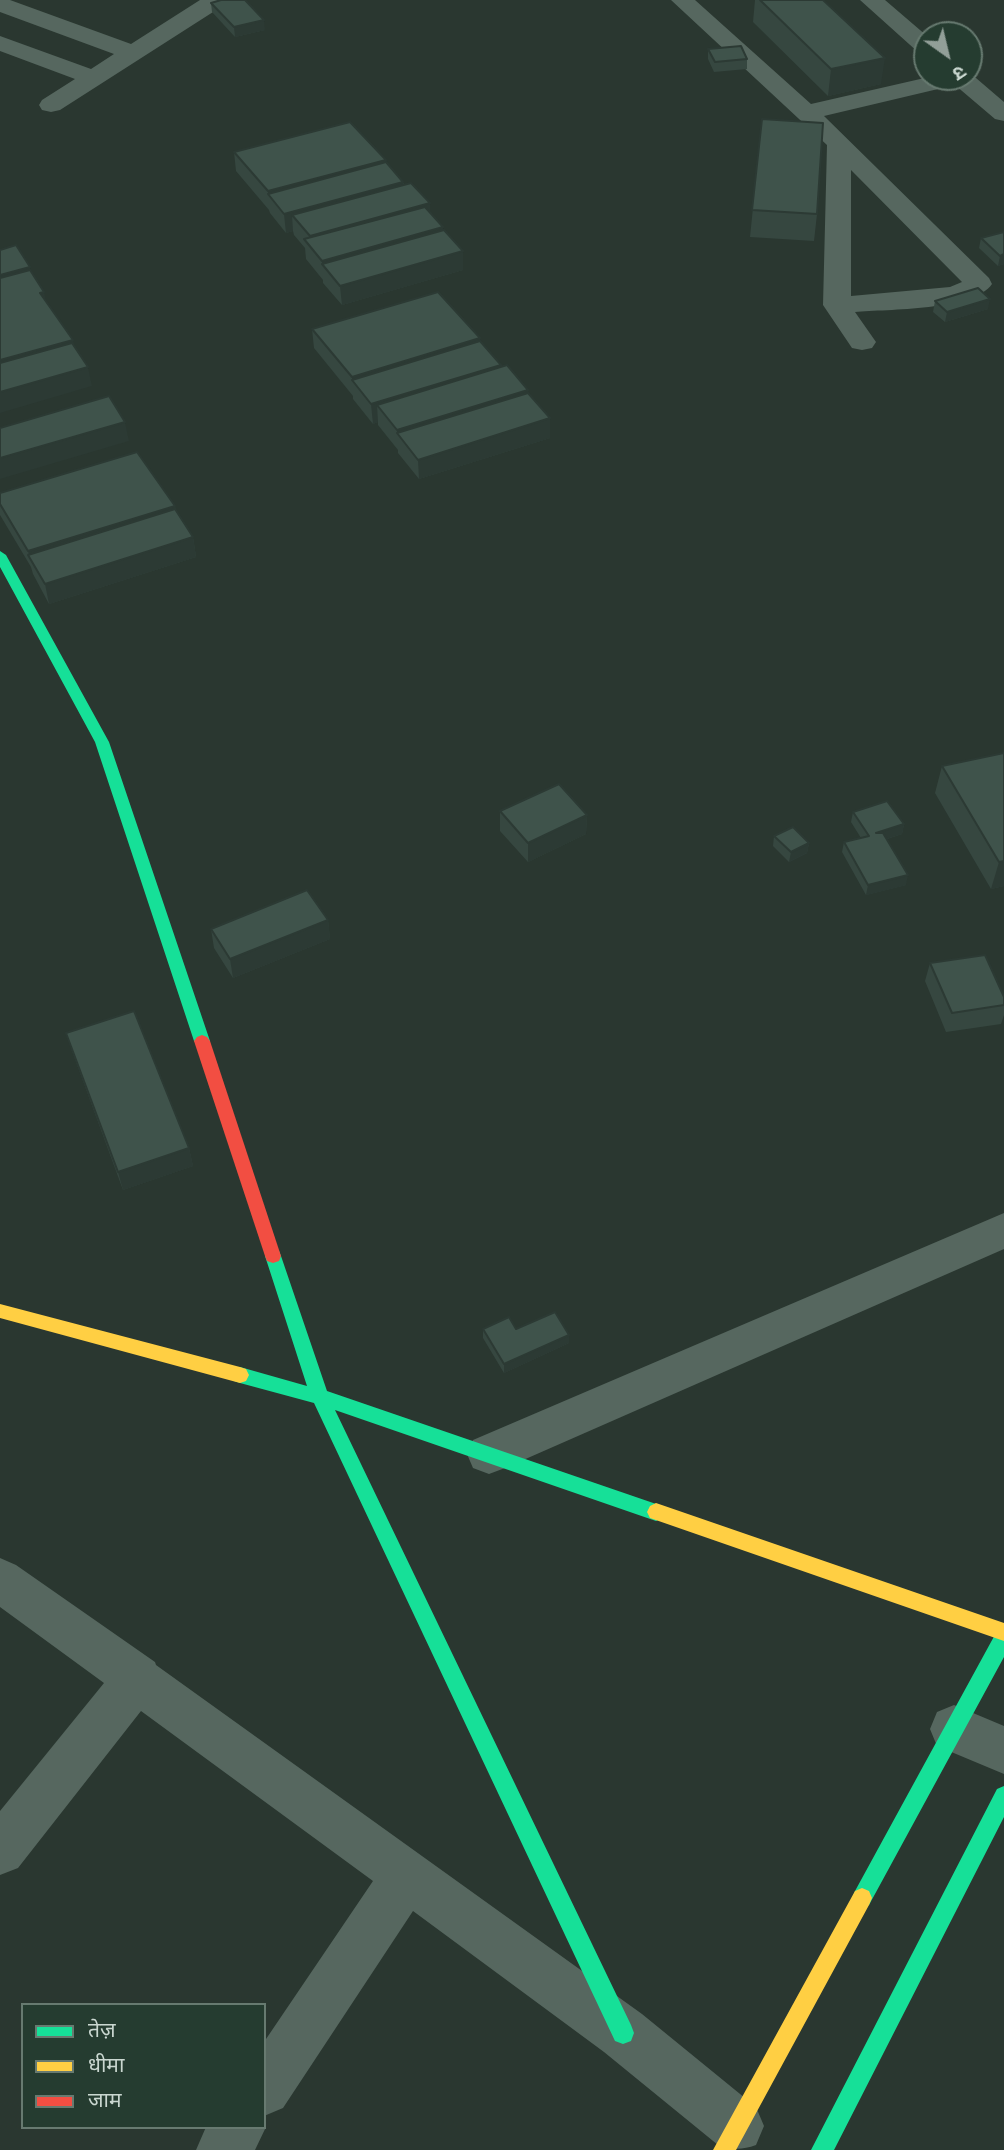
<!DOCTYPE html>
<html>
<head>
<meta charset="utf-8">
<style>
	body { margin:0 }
	#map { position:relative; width:1004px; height:2150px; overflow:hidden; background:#2a3730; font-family:"Sofia Sans Condensed","Noto Sans Devanagari",sans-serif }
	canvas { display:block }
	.legend { position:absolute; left:21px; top:2003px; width:245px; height:126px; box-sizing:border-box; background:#253c30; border:2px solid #677a70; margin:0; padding:9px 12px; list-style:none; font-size:21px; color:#cad7d0 }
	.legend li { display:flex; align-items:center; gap:14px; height:35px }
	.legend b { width:35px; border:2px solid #677a70 }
	.north { position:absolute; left:913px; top:21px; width:70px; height:70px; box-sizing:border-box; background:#253c30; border:2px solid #677a70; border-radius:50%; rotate:146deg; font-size:19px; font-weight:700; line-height:28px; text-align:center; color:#cad7d0 }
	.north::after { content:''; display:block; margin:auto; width:24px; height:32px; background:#929f98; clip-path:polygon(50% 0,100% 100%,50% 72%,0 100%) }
</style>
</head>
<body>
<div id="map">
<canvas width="1004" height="2150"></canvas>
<ul class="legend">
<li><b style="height:9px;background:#16e098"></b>तेज़</li>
<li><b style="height:9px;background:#ffcf43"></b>धीमा</li>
<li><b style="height:9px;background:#f24e42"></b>जाम</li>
</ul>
<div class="north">उ</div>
</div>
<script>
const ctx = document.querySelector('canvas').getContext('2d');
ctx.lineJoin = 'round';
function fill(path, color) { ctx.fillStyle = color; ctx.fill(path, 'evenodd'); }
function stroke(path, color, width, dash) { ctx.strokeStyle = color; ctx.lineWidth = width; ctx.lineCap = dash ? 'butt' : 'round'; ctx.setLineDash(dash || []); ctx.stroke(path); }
fill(new Path2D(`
	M 0,0 L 10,0 L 131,44 L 200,0 L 227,0 L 224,5 L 60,110 L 51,112 L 42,110 L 39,105 L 42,100 L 75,79 L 0,51 L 0,36 L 91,69 L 114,54 L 0,12 Z
	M 671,0 L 695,0 L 811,104 L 929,77 L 969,77 L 969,72 L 1004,102 L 1004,121 L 995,119 L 955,85 L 824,116 L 989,278 L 992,284 C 974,311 887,309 855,312 L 876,342 L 872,348 L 862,350 L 852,348 L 823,305 L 827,145 ZM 851,170 L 962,282 L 950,287 L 851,296 Z
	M 860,0 L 885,0 L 927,36 L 927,55 L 919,53 Z
	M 1004,1213 L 1004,1249 L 505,1468 L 489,1474 L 473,1468 L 467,1454 L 473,1440 Z
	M 0,1558 L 16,1565 L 155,1662 L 156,1665 L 642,2014 L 756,2107 L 764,2126 L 756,2145 C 742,2150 732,2150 718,2145 L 604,2052 L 413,1911 L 283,2108 L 264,2116 L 264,2042 L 373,1881 L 141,1711 L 18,1868 L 0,1875 L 0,1811 L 104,1683 L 0,1607 Z
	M 954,1705 L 1004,1726 L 1004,1774 L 937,1746 L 930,1729 L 937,1712 Z
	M 264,2123 L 266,2127 L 255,2150 L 196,2150 L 206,2127 L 264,2127 Z`), '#56675f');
fill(new Path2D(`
	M 0,551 L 6,555 L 109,742 L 210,1041 L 207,1045 L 197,1045 L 194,1041 L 95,742 L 0,567 Z
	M 273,1249 L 279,1251 L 281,1256 L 327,1391 L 662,1506 L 665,1512 L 662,1518 L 656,1521 L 335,1410 L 631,2025 L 634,2033 L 631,2041 L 623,2044 L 615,2041 L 314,1403 L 240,1383 L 234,1381 L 231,1375 L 234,1369 L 240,1367 L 307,1386 L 265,1256 L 267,1251 Z
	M 1004,1629 L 1004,1657 L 869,1905 L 862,1908 L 855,1905 L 852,1898 L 855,1891 L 997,1631 Z
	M 1004,1786 L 1004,1817 L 834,2150 L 811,2150 L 997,1789 Z`), '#16e098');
fill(new Path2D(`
	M 0,1304 L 240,1367 L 246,1369 L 249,1375 L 246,1381 L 240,1383 L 0,1318 Z
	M 656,1503 L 1004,1623 L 1004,1641 L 650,1518 L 647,1512 L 650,1506 Z
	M 862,1888 L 869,1891 L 872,1898 L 869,1905 L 736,2150 L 713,2150 L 855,1891 Z`), '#ffcf43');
fill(new Path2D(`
	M 202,1035 L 207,1037 L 210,1041 L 281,1256 L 279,1261 L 273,1263 L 267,1261 L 265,1256 L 194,1041 L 197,1037 Z`), '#f24e42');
fill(new Path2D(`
	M 755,0 L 823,0 L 881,84 L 828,96 L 753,22 Z
	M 211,3 L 265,30 L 235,37 L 212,12 Z
	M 708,49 L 747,59 L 747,69 L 714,72 L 708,59 Z
	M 762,119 L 817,214 L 814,241 L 750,237 Z
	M 234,152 L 386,163 L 403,182 L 404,185 L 430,212 L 444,230 L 463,251 L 463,270 L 342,305 L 323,283 L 323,280 L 306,259 L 305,248 L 294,235 L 293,231 L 286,233 L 270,213 L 269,210 L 236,171 Z
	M 1004,232 L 1004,264 L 998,266 L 979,248 L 981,238 Z
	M 935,301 L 988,309 L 945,322 L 933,312 Z
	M 312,329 L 480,338 L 480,341 L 501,367 L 528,393 L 550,438 L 419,479 L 398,453 L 398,450 L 378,425 L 378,422 L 373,424 L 353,399 L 353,396 L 314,348 Z
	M 0,493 L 175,506 L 176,511 L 193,537 L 196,557 L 49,604 L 33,574 L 31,567 L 0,515 Z
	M 1004,753 L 1004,886 L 991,889 L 935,793 L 942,766 Z
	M 500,811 L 587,815 L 586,834 L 528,862 L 500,831 Z
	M 853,812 L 904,824 L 902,834 L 887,839 L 906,885 L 866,895 L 842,852 L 844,842 L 861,838 L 851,822 Z
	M 774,836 L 809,843 L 807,853 L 789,862 L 773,846 Z
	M 328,920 L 330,939 L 233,978 L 214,948 L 211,929 Z
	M 930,963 L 1004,997 L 1004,1015 L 1001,1024 L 946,1032 L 925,981 Z
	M 66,1033 L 189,1148 L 193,1166 L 123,1190 L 72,1051 Z
	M 483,1329 L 569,1335 L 569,1343 L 504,1373 L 483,1338 Z`), '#364740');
fill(new Path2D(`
	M 264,20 L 265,30 L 235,37 L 234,27 Z
	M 885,58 L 881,84 L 828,96 L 831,69 Z
	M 386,160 L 387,179 L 268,194 L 268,191 Z
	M 403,182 L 404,201 L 292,215 L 293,231 L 286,233 L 284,214 Z
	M 430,203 L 430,222 L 311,247 L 310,236 Z
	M 443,227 L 444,246 L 322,264 L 322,261 Z
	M 463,251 L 463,270 L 342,305 L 340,286 Z
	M 1004,254 L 1004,264 L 998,266 L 1000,256 Z
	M 30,267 L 34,286 L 0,296 L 0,275 Z
	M 44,292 L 48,311 L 40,293 Z
	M 990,299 L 988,309 L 945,322 L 947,312 Z
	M 480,338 L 481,358 L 352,380 L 352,377 Z
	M 73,340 L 77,359 L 0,381 L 0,360 Z
	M 501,365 L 501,385 L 377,405 L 378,422 L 373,424 L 371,404 Z
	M 88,367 L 92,386 L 0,413 L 0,392 Z
	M 528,390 L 528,410 L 397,434 L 397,430 Z
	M 550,418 L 550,438 L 419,479 L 418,460 Z
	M 125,422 L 129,441 L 0,479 L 0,458 Z
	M 175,506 L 178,526 L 30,559 L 28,551 Z
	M 193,537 L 196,557 L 49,604 L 45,584 Z
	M 587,815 L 586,834 L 528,862 L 528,843 Z
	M 904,824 L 902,834 L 874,843 L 876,833 Z
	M 809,843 L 807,853 L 789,862 L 791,852 Z
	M 1004,861 L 1004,886 L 991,889 L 999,862 Z
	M 908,875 L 906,885 L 866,895 L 868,885 Z
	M 328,920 L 330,939 L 233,978 L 230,959 Z
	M 189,1148 L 193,1166 L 123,1190 L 118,1172 Z
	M 569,1335 L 569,1343 L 504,1373 L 504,1364 Z`), '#2c3a34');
const building = new Path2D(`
	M 221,0 L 245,0 L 264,20 L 234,27 L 211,3 Z
	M 760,0 L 823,0 L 885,58 L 831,69 Z
	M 741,46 L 747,59 L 715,62 L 708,49 Z
	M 762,119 L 823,123 L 817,214 L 752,210 Z
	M 350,122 L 386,160 L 268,191 L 234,152 Z
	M 386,162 L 403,182 L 284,214 L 268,194 Z
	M 411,183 L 430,203 L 310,236 L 292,215 Z
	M 425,207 L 443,227 L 322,261 L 304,239 Z
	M 444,230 L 463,251 L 340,286 L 322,264 Z
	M 1004,232 L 1004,254 L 1000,256 L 981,238 Z
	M 16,245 L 30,267 L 0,275 L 0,250 Z
	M 30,270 L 44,292 L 40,293 L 73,340 L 0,360 L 0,278 Z
	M 978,288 L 990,299 L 947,312 L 935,301 Z
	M 438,292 L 480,338 L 352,377 L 312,329 Z
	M 480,341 L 501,365 L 371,404 L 352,380 Z
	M 72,343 L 88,367 L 0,392 L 0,363 Z
	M 507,365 L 528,390 L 397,430 L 377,405 Z
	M 528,393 L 550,418 L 418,460 L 397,433 Z
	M 109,396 L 125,422 L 0,458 L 0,428 Z
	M 137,452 L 175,506 L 28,551 L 0,504 L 0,493 Z
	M 175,509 L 193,537 L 45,584 L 28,555 Z
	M 1004,753 L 1004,861 L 999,862 L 942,766 Z
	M 559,784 L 587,815 L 528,843 L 500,811 Z
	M 887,801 L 904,824 L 876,833 L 883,833 L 908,875 L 868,885 L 844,842 L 869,836 L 853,812 Z
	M 793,827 L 809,843 L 791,852 L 774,836 Z
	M 307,890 L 328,920 L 230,959 L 211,929 Z
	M 985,955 L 1004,997 L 1004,1005 L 952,1013 L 930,963 Z
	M 134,1011 L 189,1148 L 118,1172 L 66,1033 Z
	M 555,1312 L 569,1335 L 504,1364 L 483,1329 L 509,1317 L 516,1329 Z`);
fill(building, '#3f534b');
stroke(building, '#2c3a34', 2);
</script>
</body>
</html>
